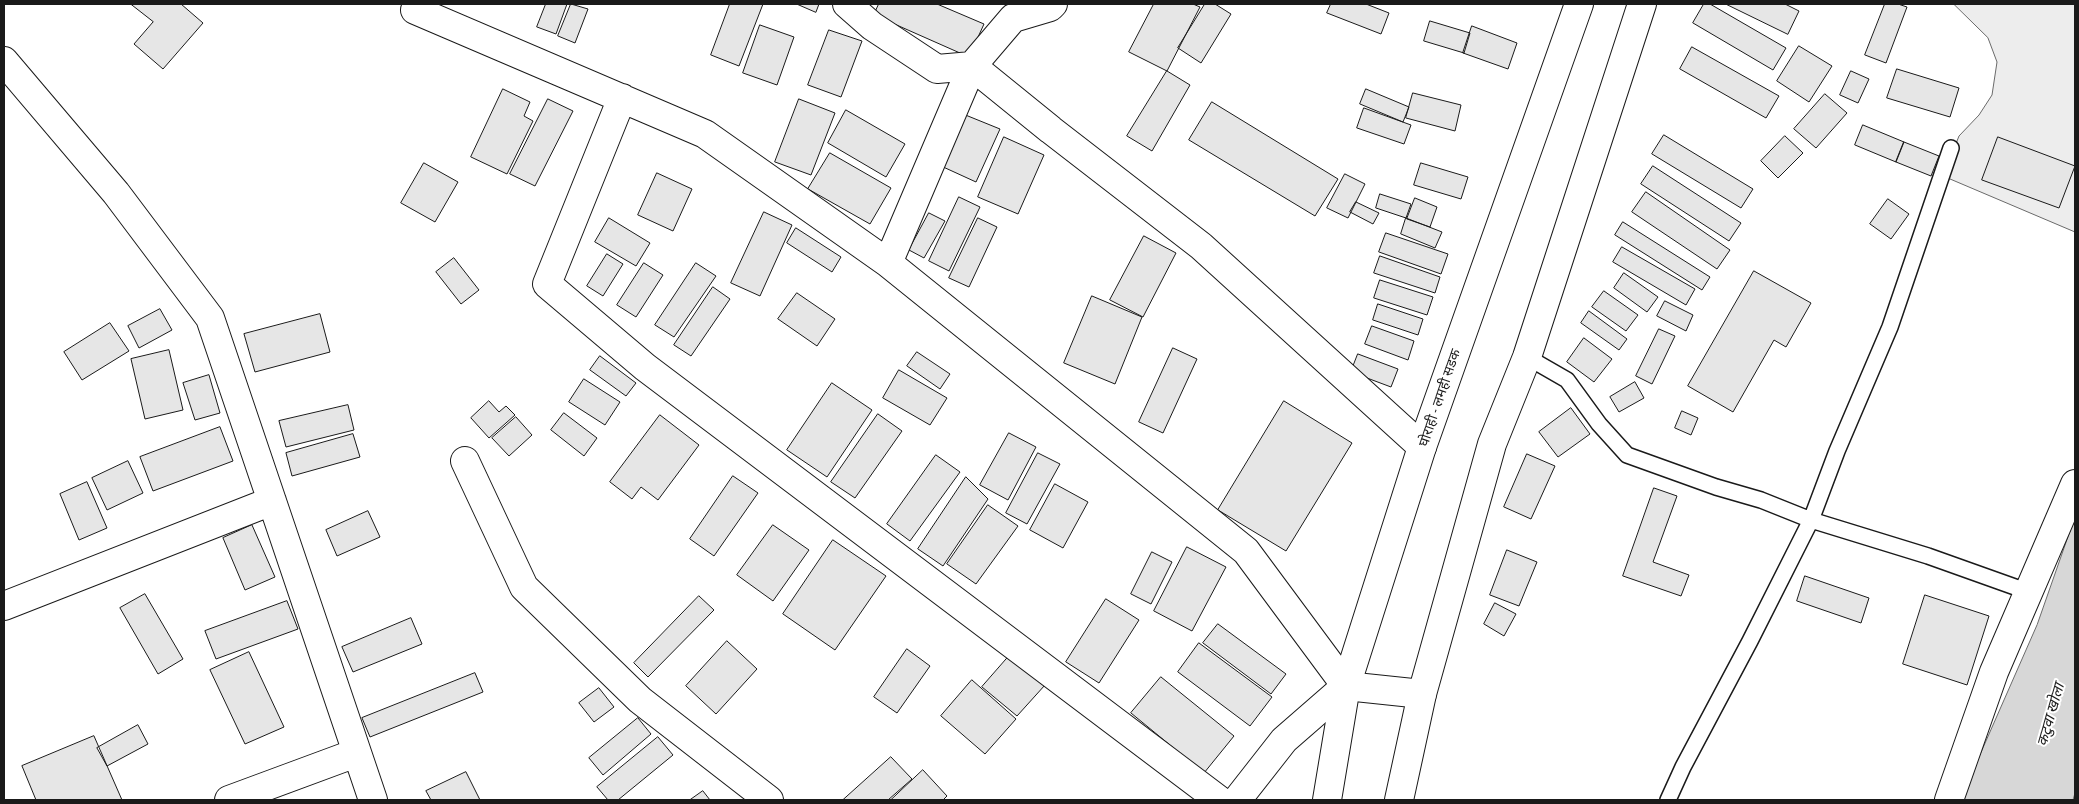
<!DOCTYPE html>
<html>
<head>
<meta charset="utf-8">
<style>
	body { margin:0 }
	#map { position:relative; width:2079px; height:804px; overflow:hidden; background:#fff; font-family:"PT Sans Narrow",sans-serif }
	canvas { display:block }
	.frame { position:absolute; inset:0; border:5px solid #1a1a1a; pointer-events:none }
</style>
</head>
<body>
<div id="map">
<canvas width="2079" height="804"></canvas>
<div class="frame"></div>
</div>
<script>
const ctx = document.querySelector('canvas').getContext('2d');
ctx.lineJoin = 'round';
function fill(path, color) { ctx.fillStyle = color; ctx.fill(path, 'evenodd'); }
function stroke(path, color, width, dash) { ctx.strokeStyle = color; ctx.lineWidth = width; ctx.lineCap = dash ? 'butt' : 'round'; ctx.setLineDash(dash || []); ctx.stroke(path); }
function write(font, color, halo, rows, align = 'center') {
  ctx.font = font + ' "PT Sans Narrow","Noto Sans Devanagari",sans-serif'; ctx.lineWidth = 4; ctx.setLineDash([]); ctx.textBaseline = 'middle'; ctx.strokeStyle = halo; ctx.fillStyle = color; for (const [text, x, y, turn = 0] of rows) {
    ctx.save(); ctx.translate(x, y); ctx.rotate((+turn || 0) * Math.PI / 180); ctx.textAlign = isNaN(turn) ? turn : align; if (halo) ctx.strokeText(text, 0, 0); ctx.fillText(text, 0, 0); ctx.restore();
  }
}
const green = new Path2D(`
	M 1954,4 L 2075,4 L 2075,232 L 1943,176 L 1959,136 L 1979,115 L 1992,95 L 1997,62 L 1988,38 Z`);
fill(green, '#ededed');
stroke(green, '#6a6a6a', 1);
const water = new Path2D(`
	M 2075,517 L 2075,793 L 2073,800 L 1960,800 L 2037,625 Z`);
fill(water, '#d7d7d7');
stroke(water, '#6a6a6a', 1);
const building = new Path2D(`
	M 131,4 L 181,4 L 203,23 L 163,69 L 134,44 L 153,22 Z
	M 546,4 L 567,4 L 556,34 L 537,27 Z
	M 571,4 L 588,9 L 575,43 L 558,36 Z
	M 730,4 L 763,4 L 739,66 L 711,55 Z
	M 797,4 L 819,4 L 816,12 Z
	M 879,4 L 937,4 L 984,24 L 969,57 L 874,15 Z
	M 1154,4 L 1193,4 L 1200,7 L 1167,71 L 1129,52 Z
	M 1205,4 L 1215,4 L 1231,14 L 1201,63 L 1178,48 Z
	M 1331,4 L 1366,4 L 1389,13 L 1381,34 L 1327,13 Z
	M 1704,4 L 1710,4 L 1786,48 L 1773,70 L 1693,23 Z
	M 1726,4 L 1785,4 L 1799,11 L 1788,34 Z
	M 1885,4 L 1898,4 L 1907,7 L 1886,63 L 1865,55 Z
	M 1430,21 L 1470,33 L 1464,53 L 1424,41 Z
	M 760,25 L 794,37 L 777,85 L 743,73 Z
	M 1472,26 L 1517,43 L 1508,69 L 1463,53 Z
	M 829,30 L 862,41 L 841,97 L 808,85 Z
	M 1799,46 L 1832,66 L 1809,102 L 1777,81 Z
	M 1692,47 L 1779,96 L 1766,118 L 1680,69 Z
	M 1897,69 L 1959,88 L 1950,117 L 1887,98 Z
	M 1167,71 L 1190,85 L 1152,151 L 1127,136 Z
	M 1851,71 L 1869,79 L 1858,103 L 1840,95 Z
	M 503,89 L 530,102 L 524,116 L 533,121 L 507,174 L 471,157 Z
	M 1366,89 L 1409,107 L 1403,122 L 1360,104 Z
	M 1413,93 L 1461,105 L 1455,131 L 1406,118 Z
	M 1825,94 L 1847,113 L 1816,148 L 1794,129 Z
	M 548,99 L 573,111 L 535,186 L 510,174 Z
	M 799,99 L 835,113 L 811,175 L 775,162 Z
	M 1212,102 L 1338,179 L 1315,216 L 1189,140 Z
	M 1364,108 L 1411,125 L 1404,144 L 1357,128 Z
	M 846,110 L 905,144 L 886,177 L 828,143 Z
	M 963,114 L 1000,129 L 976,182 L 941,166 Z
	M 1863,125 L 1904,142 L 1896,162 L 1855,145 Z
	M 1664,135 L 1753,189 L 1741,208 L 1652,154 Z
	M 1785,136 L 1803,153 L 1778,178 L 1761,161 Z
	M 1004,137 L 1044,155 L 1018,214 L 978,197 Z
	M 1998,137 L 2075,166 L 2059,208 L 1982,180 Z
	M 1904,142 L 1939,156 L 1931,176 L 1896,162 Z
	M 830,153 L 891,188 L 870,224 L 808,189 Z
	M 424,163 L 458,182 L 435,222 L 401,203 Z
	M 1421,163 L 1468,177 L 1461,199 L 1414,185 Z
	M 1653,166 L 1741,223 L 1729,241 L 1641,184 Z
	M 657,173 L 692,189 L 673,231 L 638,215 Z
	M 1345,174 L 1365,184 L 1348,218 L 1327,208 Z
	M 1646,192 L 1730,250 L 1717,269 L 1632,212 Z
	M 1380,194 L 1411,204 L 1406,218 L 1376,208 Z
	M 959,197 L 980,207 L 949,271 L 929,261 Z
	M 1415,198 L 1437,207 L 1430,227 L 1407,219 Z
	M 1888,199 L 1909,214 L 1891,239 L 1870,224 Z
	M 1356,202 L 1379,213 L 1373,224 L 1350,212 Z
	M 764,212 L 792,225 L 760,296 L 731,283 Z
	M 929,213 L 945,221 L 924,258 L 909,250 Z
	M 609,218 L 650,243 L 636,266 L 595,242 Z
	M 978,218 L 997,227 L 969,287 L 949,278 Z
	M 1406,218 L 1442,232 L 1435,248 L 1401,234 Z
	M 1623,222 L 1710,277 L 1702,290 L 1615,235 Z
	M 796,228 L 841,257 L 832,272 L 787,243 Z
	M 1386,233 L 1448,254 L 1441,274 L 1379,252 Z
	M 1144,236 L 1176,253 L 1143,317 L 1110,300 Z
	M 1622,247 L 1695,289 L 1686,305 L 1613,262 Z
	M 607,254 L 623,264 L 603,296 L 587,286 Z
	M 1380,256 L 1440,277 L 1435,293 L 1374,273 Z
	M 454,258 L 479,290 L 461,304 L 436,272 Z
	M 644,263 L 663,275 L 636,317 L 617,305 Z
	M 696,263 L 716,276 L 674,337 L 655,325 Z
	M 1754,271 L 1811,303 L 1786,347 L 1774,340 L 1733,412 L 1688,386 Z
	M 1624,273 L 1658,297 L 1647,312 L 1614,288 Z
	M 1380,280 L 1433,297 L 1427,315 L 1374,298 Z
	M 713,287 L 730,299 L 691,356 L 674,345 Z
	M 1604,291 L 1638,315 L 1626,331 L 1592,307 Z
	M 797,293 L 835,319 L 817,346 L 778,319 Z
	M 1092,296 L 1142,317 L 1115,384 L 1064,363 Z
	M 1665,301 L 1693,315 L 1686,331 L 1657,316 Z
	M 1378,304 L 1423,319 L 1418,335 L 1373,320 Z
	M 160,309 L 172,330 L 139,348 L 128,326 Z
	M 1589,311 L 1627,339 L 1619,350 L 1581,323 Z
	M 320,314 L 330,352 L 255,372 L 244,334 Z
	M 110,323 L 129,351 L 82,380 L 64,352 Z
	M 1372,326 L 1414,341 L 1408,360 L 1365,344 Z
	M 1659,329 L 1675,336 L 1652,384 L 1636,376 Z
	M 1584,338 L 1612,359 L 1594,382 L 1567,362 Z
	M 1173,348 L 1197,359 L 1163,433 L 1139,422 Z
	M 169,350 L 183,410 L 145,419 L 131,359 Z
	M 917,352 L 950,374 L 940,389 L 907,366 Z
	M 1358,354 L 1398,369 L 1391,387 L 1351,372 Z
	M 600,356 L 636,383 L 626,396 L 590,370 Z
	M 899,370 L 947,398 L 930,425 L 883,398 Z
	M 209,375 L 220,413 L 195,420 L 183,383 Z
	M 584,379 L 620,402 L 605,425 L 569,402 Z
	M 1635,382 L 1644,398 L 1619,412 L 1610,397 Z
	M 832,383 L 872,410 L 827,477 L 787,450 Z
	M 489,401 L 499,412 L 506,406 L 515,415 L 489,438 L 471,418 Z
	M 1284,401 L 1352,443 L 1286,551 L 1218,510 Z
	M 348,405 L 354,430 L 286,447 L 279,421 Z
	M 1571,408 L 1590,434 L 1558,457 L 1539,432 Z
	M 1682,411 L 1698,418 L 1691,435 L 1675,428 Z
	M 564,413 L 597,438 L 584,456 L 551,430 Z
	M 878,414 L 902,431 L 855,498 L 831,482 Z
	M 660,415 L 699,445 L 658,500 L 641,487 L 632,499 L 610,482 Z
	M 516,417 L 532,435 L 509,456 L 492,438 Z
	M 220,427 L 233,461 L 153,491 L 140,457 Z
	M 1009,433 L 1036,447 L 1008,500 L 980,485 Z
	M 353,434 L 360,457 L 292,476 L 286,453 Z
	M 1038,453 L 1060,464 L 1027,524 L 1006,513 Z
	M 1527,454 L 1555,466 L 1531,519 L 1504,507 Z
	M 936,455 L 960,472 L 910,541 L 887,524 Z
	M 128,461 L 143,493 L 107,510 L 92,478 Z
	M 733,476 L 758,493 L 714,556 L 690,539 Z
	M 966,477 L 988,499 L 943,566 L 918,549 Z
	M 87,482 L 107,528 L 79,540 L 60,494 Z
	M 1055,484 L 1088,502 L 1063,548 L 1030,530 Z
	M 1654,488 L 1677,496 L 1653,562 L 1689,575 L 1681,596 L 1623,576 Z
	M 988,505 L 1018,526 L 976,584 L 947,564 Z
	M 368,511 L 380,537 L 337,556 L 326,530 Z
	M 252,525 L 275,577 L 245,590 L 223,538 Z
	M 773,525 L 809,550 L 773,601 L 737,575 Z
	M 833,540 L 886,576 L 835,650 L 783,614 Z
	M 1187,547 L 1226,567 L 1192,631 L 1154,611 Z
	M 1507,550 L 1537,562 L 1519,606 L 1490,595 Z
	M 1152,552 L 1172,562 L 1151,604 L 1131,594 Z
	M 1805,576 L 1869,598 L 1861,623 L 1797,601 Z
	M 145,594 L 183,659 L 158,674 L 120,608 Z
	M 1925,595 L 1989,616 L 1967,685 L 1903,664 Z
	M 699,596 L 714,610 L 648,677 L 634,663 Z
	M 1106,599 L 1139,620 L 1099,683 L 1066,662 Z
	M 287,601 L 298,629 L 216,659 L 205,631 Z
	M 1495,603 L 1516,614 L 1504,636 L 1484,624 Z
	M 411,618 L 422,644 L 353,672 L 342,647 Z
	M 1218,624 L 1286,674 L 1271,694 L 1203,643 Z
	M 727,641 L 757,669 L 716,714 L 686,686 Z
	M 1199,643 L 1272,697 L 1250,726 L 1178,672 Z
	M 907,649 L 930,666 L 897,713 L 874,697 Z
	M 249,652 L 284,727 L 245,744 L 210,670 Z
	M 1010,655 L 1045,685 L 1017,716 L 982,687 Z
	M 475,673 L 483,692 L 370,737 L 362,718 Z
	M 1161,677 L 1234,736 L 1204,773 L 1131,713 Z
	M 972,680 L 1016,719 L 985,754 L 941,716 Z
	M 599,688 L 614,707 L 594,722 L 579,703 Z
	M 638,718 L 651,734 L 603,775 L 589,758 Z
	M 138,725 L 148,744 L 107,766 L 97,748 Z
	M 94,736 L 122,800 L 36,800 L 22,766 Z
	M 658,737 L 673,755 L 618,800 L 608,800 L 597,787 Z
	M 891,757 L 912,779 L 888,800 L 843,800 Z
	M 923,770 L 947,796 L 943,800 L 891,800 Z
	M 466,772 L 480,800 L 431,800 L 426,791 Z
	M 703,791 L 710,800 L 690,800 Z`);
fill(building, '#e6e6e6');
stroke(building, '#1a1a1a', 1);
const service = new Path2D(`
	M 1527,357 L 1567,380 L 1599,424 L 1627,455 L 1716,487 L 1761,500 L 1811,520 L 1928,556 L 2029,592
	M 1668,800 L 1683,767 L 1750,641 L 1811,520 L 1837,451 L 1890,327 L 1951,148`);
const minor = new Path2D(`
	M 847,4 L 872,26 L 937,69 L 972,66 L 1051,130 L 1201,246 L 1422,447
	M 415,10 L 705,134 L 888,263 L 1246,551 L 1346,686
	M 4,61 L 116,193 L 210,318 L 373,800
	M 622,98 L 547,284 L 645,367 L 1219,800
	M 888,263 L 972,66 L 1013,18 L 1050,7 L 1053,4
	M 465,461 L 524,587 L 640,700 L 769,800
	M 4,606 L 272,501
	M 229,800 L 356,753
	M 1237,800 L 1284,740 L 1346,686 L 1422,694
	M 1949,800 L 1994,672 L 2075,484`);
const primary = new Path2D(`
	M 1327,800 L 1346,686 L 1422,447 L 1579,4
	M 1399,800 L 1422,694 L 1492,444 L 1527,357 L 1642,4`);
stroke(service, '#1a1a1a', 18);
stroke(minor, '#1a1a1a', 30);
stroke(primary, '#1a1a1a', 30);
stroke(service, '#fff', 15);
stroke(minor, '#fff', 28);
stroke(primary, '#fff', 28);
write('14px', '#1a1a1a', '#fff', [
	["घोराही - लमही सडक",1440,398,-71]
]);
write('italic 15px', '#1a1a1a', '#fff', [
	["कटुवा खोला",2051,715,-74]
]);
</script>
</body>
</html>
